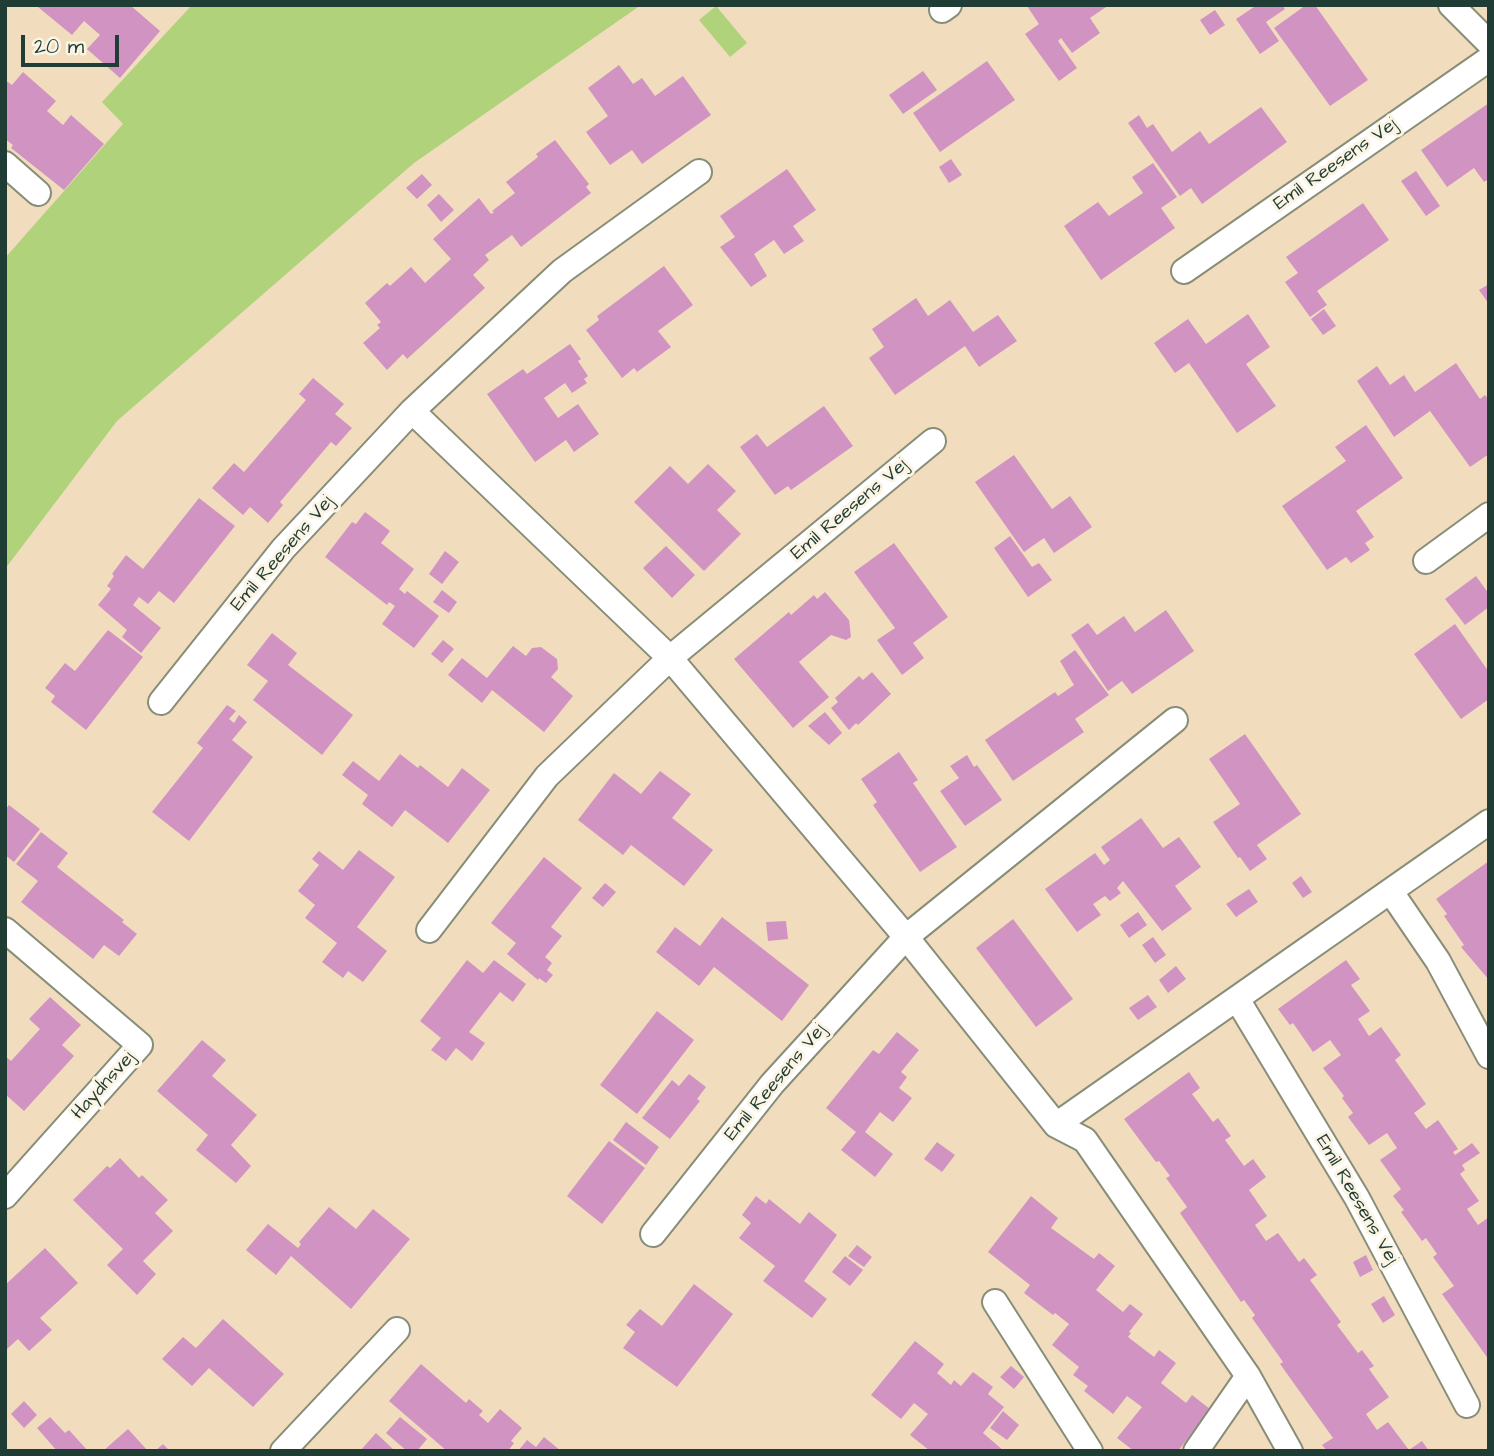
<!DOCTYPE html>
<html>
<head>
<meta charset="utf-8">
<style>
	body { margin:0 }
	#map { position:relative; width:1494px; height:1456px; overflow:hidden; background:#f1ddbd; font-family:"Architects Daughter",sans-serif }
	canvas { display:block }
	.frame { position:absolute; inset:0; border:7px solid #1f3d34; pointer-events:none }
	.scale { position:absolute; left:21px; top:35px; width:98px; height:32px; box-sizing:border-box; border:4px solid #1f3d34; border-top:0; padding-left:9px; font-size:21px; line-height:24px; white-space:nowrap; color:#1f3d34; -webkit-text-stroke:5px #fcf5e5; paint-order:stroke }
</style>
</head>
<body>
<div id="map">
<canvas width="1494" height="1456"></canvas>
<div class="frame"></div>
<div class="scale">20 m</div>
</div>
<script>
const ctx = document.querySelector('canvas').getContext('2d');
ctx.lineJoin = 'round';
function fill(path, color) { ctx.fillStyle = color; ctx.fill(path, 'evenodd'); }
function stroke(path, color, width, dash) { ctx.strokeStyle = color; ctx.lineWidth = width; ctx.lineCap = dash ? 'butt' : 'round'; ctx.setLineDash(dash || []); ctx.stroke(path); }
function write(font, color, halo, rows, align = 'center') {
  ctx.font = font + ' "Architects Daughter",sans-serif'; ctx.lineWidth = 6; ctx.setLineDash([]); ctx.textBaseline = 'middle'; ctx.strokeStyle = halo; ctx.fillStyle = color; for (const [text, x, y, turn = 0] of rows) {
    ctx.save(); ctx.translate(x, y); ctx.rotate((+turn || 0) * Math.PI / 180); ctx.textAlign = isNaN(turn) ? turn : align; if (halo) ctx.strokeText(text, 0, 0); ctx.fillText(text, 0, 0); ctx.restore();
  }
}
fill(new Path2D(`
	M 192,5 L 641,5 L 414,163 L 117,421 L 5,569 L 5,258 L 123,124 L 102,102 Z
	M 716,6 L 747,43 L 730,57 L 699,20 Z`), '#afd27b');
fill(new Path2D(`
	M 39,5 L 130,5 L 160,31 L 120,78 L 87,49 L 100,35 L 84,21 L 72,35 L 38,7 Z
	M 1028,5 L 1109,5 L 1090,18 L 1100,33 L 1072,53 L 1061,38 L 1058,41 L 1077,68 L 1059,81 L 1025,34 L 1039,24 L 1027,6 Z
	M 1257,5 L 1282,5 L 1285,9 L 1266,22 L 1279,41 L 1260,54 L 1236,19 Z
	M 1306,5 L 1315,5 L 1368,80 L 1330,106 L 1274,28 Z
	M 1215,10 L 1225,25 L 1210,35 L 1200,20 Z
	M 987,61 L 1015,100 L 940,152 L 913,113 Z
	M 619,65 L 633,84 L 642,78 L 655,96 L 683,76 L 711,115 L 642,164 L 632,150 L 610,165 L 586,132 L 608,116 L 588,88 Z
	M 923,71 L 937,90 L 903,114 L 889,95 Z
	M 23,72 L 56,101 L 47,111 L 63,125 L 71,115 L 104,144 L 64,190 L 11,148 L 13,145 L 5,139 L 5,80 L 12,85 Z
	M 1489,103 L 1489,179 L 1484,182 L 1474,168 L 1447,187 L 1421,150 Z
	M 1261,107 L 1287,142 L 1202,204 L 1191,188 L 1180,196 L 1128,123 L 1139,115 L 1147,128 L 1153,124 L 1172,152 L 1200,131 L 1209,144 Z
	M 555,140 L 589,184 L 586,187 L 591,193 L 521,247 L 512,235 L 485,255 L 489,260 L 473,275 L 485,288 L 407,359 L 403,354 L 387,370 L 363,343 L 380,328 L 377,325 L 381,322 L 365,303 L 387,283 L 390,286 L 411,267 L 425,283 L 451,259 L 433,239 L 479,198 L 491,214 L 494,212 L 492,211 L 515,193 L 506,182 L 538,157 L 536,154 Z
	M 951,159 L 962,175 L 949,183 L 939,167 Z
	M 1153,163 L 1177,197 L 1161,208 L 1175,228 L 1101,280 L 1064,226 L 1098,202 L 1109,216 L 1143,193 L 1132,177 Z
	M 787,169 L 816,210 L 793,226 L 804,241 L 784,254 L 774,240 L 754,254 L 767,276 L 751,287 L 720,247 L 735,237 L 720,216 Z
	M 1416,171 L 1440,206 L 1426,216 L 1401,181 Z
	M 422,174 L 432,185 L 417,199 L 406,188 Z
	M 439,194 L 454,210 L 441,222 L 427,205 Z
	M 1363,203 L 1389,240 L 1317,291 L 1327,305 L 1310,317 L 1285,282 L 1298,273 L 1286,257 Z
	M 664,266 L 693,305 L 658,331 L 671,347 L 637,372 L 634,368 L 622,378 L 586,330 L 599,320 L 597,316 Z
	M 1489,284 L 1489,304 L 1479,290 Z
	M 916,298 L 928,316 L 950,300 L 973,332 L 998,315 L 1017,341 L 979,367 L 965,346 L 895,395 L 869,358 L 884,347 L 872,329 Z
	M 1324,309 L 1336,326 L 1323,335 L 1311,319 Z
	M 1248,314 L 1270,347 L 1246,364 L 1276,406 L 1237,433 L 1189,363 L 1175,373 L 1154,343 L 1188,319 L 1206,344 Z
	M 570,344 L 581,359 L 578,361 L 588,376 L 584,379 L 587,383 L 572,393 L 565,383 L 544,398 L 558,418 L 578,404 L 599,434 L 574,452 L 566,440 L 535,462 L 487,394 L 523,369 L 527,374 Z
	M 1456,363 L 1480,399 L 1485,395 L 1489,400 L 1489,454 L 1470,467 L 1430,411 L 1394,437 L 1357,381 L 1377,366 L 1390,385 L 1404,375 L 1415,392 Z
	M 313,378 L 344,404 L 335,414 L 352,428 L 336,446 L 331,442 L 280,502 L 283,505 L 268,523 L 250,507 L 243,515 L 212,488 L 234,463 L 244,472 L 306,400 L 299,394 Z
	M 824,406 L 853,446 L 791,490 L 788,486 L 775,495 L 740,447 L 757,434 L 767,447 Z
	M 1366,425 L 1403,478 L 1356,511 L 1374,537 L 1365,543 L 1370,550 L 1351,563 L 1346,557 L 1327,570 L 1282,506 L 1346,461 L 1335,447 Z
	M 1014,455 L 1052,509 L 1070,496 L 1092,527 L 1054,553 L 1044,538 L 1024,552 L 975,482 Z
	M 708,464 L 736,491 L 717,510 L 741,534 L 704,571 L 634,502 L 670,466 L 688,484 Z
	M 199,498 L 235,526 L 174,603 L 159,591 L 148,604 L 139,597 L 133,605 L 161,628 L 141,653 L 122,637 L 127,630 L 98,605 L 111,589 L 107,586 L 114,576 L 112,574 L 126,555 L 143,569 Z
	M 365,512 L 390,531 L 381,543 L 414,569 L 399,589 L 405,594 L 407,591 L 439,616 L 414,648 L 382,624 L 395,606 L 389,602 L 387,605 L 325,557 L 352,522 L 356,524 Z
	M 1010,536 L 1032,567 L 1039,563 L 1052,580 L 1028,597 L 994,548 Z
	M 894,543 L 948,617 L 913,643 L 924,658 L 902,675 L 877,640 L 895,628 L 854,572 Z
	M 666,546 L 695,575 L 672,598 L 643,568 Z
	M 445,551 L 459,562 L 442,584 L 429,574 Z
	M 1476,576 L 1489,594 L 1489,607 L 1465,625 L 1445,599 Z
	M 442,590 L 457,602 L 449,613 L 433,602 Z
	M 825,592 L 849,620 L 851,637 L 846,640 L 831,635 L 799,662 L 829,697 L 793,728 L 734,659 L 789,612 L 791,615 L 814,595 L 817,599 Z
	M 1166,610 L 1194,651 L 1132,694 L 1122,681 L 1108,691 L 1071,635 L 1088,623 L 1097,635 L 1124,616 L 1135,632 Z
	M 1455,624 L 1489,672 L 1489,699 L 1461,719 L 1414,654 Z
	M 108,630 L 143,657 L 86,730 L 51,702 L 55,696 L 45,688 L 65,663 L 75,671 Z
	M 272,633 L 297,653 L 288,665 L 353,715 L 322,755 L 253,700 L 268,681 L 247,665 Z
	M 443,640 L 454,649 L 442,663 L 431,654 Z
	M 513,646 L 526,656 L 532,648 L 541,647 L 557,659 L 558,669 L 551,677 L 573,696 L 544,732 L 492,690 L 482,703 L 448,675 L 462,658 L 487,678 Z
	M 1075,650 L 1109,695 L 1075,719 L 1084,732 L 1013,781 L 985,740 L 1055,692 L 1058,696 L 1074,685 L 1060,661 Z
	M 872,672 L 891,694 L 858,725 L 856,723 L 849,730 L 831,708 L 838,702 L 835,698 L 859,676 L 863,680 Z
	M 227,705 L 236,711 L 229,719 L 234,723 L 239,715 L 247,722 L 232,740 L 253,757 L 189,841 L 152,812 L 203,748 L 197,743 Z
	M 825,712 L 842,733 L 829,745 L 808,726 Z
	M 1245,734 L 1301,814 L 1257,845 L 1267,859 L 1250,871 L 1240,857 L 1238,858 L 1213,822 L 1240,804 L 1209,759 Z
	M 899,752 L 918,780 L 913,783 L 957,847 L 920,872 L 873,805 L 877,802 L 861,779 Z
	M 400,754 L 418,768 L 420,765 L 448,787 L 462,768 L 490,790 L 448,843 L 405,810 L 392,827 L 362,804 L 368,795 L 342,775 L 353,761 L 379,781 Z
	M 967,755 L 974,767 L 977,765 L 1002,800 L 965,826 L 940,791 L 959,778 L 950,766 Z
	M 660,771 L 691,794 L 672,818 L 713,850 L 684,886 L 631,845 L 623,855 L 578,820 L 614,773 L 641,794 Z
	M 9,805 L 40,829 L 14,862 L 5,855 L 5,810 Z
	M 1141,818 L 1163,848 L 1179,837 L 1201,867 L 1175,886 L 1192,909 L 1162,931 L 1123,881 L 1117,888 L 1121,893 L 1110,901 L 1105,896 L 1093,904 L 1101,915 L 1077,932 L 1045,889 L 1095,853 L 1104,865 L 1110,860 L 1101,847 Z
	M 41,832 L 68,853 L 57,867 L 124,920 L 122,922 L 137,934 L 119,956 L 104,945 L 93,959 L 21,902 L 38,881 L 16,864 Z
	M 359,850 L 395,877 L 357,927 L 387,951 L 363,982 L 348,971 L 343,978 L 322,962 L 337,943 L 305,918 L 315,905 L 298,891 L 319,865 L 312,859 L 319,851 L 343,870 Z
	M 544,857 L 582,888 L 551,927 L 562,936 L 545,957 L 552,963 L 547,970 L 553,975 L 546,983 L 539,978 L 538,980 L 507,954 L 516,943 L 491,923 Z
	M 1489,861 L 1489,980 L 1461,947 L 1464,945 L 1444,916 L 1447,914 L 1436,899 Z
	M 1301,876 L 1312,892 L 1303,898 L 1292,883 Z
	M 605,883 L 616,892 L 603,907 L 592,898 Z
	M 1249,889 L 1258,902 L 1236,917 L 1226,904 Z
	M 1138,912 L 1147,925 L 1129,938 L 1120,925 Z
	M 722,917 L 809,985 L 782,1021 L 714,967 L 699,986 L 656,952 L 675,927 L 700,946 Z
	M 1013,919 L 1073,999 L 1036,1027 L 976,948 Z
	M 786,921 L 788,939 L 768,941 L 766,922 Z
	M 1153,937 L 1166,955 L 1155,963 L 1142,945 Z
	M 467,960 L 483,973 L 494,960 L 526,984 L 513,1002 L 500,992 L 469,1032 L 485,1043 L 472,1061 L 456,1048 L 446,1061 L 431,1050 L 441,1038 L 420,1021 Z
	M 1346,960 L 1360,979 L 1351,985 L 1370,1011 L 1358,1019 L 1369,1036 L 1381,1027 L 1401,1055 L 1395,1060 L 1426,1104 L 1414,1113 L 1426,1129 L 1438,1120 L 1458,1149 L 1453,1152 L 1455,1155 L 1472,1143 L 1480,1153 L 1462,1165 L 1465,1170 L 1460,1174 L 1479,1201 L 1467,1209 L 1478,1225 L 1489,1217 L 1489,1360 L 1442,1294 L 1454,1286 L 1433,1257 L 1437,1254 L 1426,1238 L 1422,1241 L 1401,1212 L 1404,1210 L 1393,1196 L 1401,1189 L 1380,1160 L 1397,1148 L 1387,1133 L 1369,1145 L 1348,1117 L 1353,1113 L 1342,1098 L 1344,1096 L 1323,1068 L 1341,1055 L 1330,1040 L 1313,1052 L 1293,1023 L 1290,1025 L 1278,1009 Z
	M 1176,966 L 1186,979 L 1168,993 L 1159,980 Z
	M 1148,995 L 1157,1007 L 1138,1020 L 1129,1008 Z
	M 50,997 L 81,1025 L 62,1045 L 74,1056 L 24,1111 L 5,1094 L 5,1056 L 11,1061 L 40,1029 L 29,1019 Z
	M 657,1011 L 694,1040 L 637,1114 L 600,1085 Z
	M 897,1032 L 919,1050 L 901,1072 L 907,1077 L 899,1088 L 912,1098 L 893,1122 L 880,1112 L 865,1132 L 893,1154 L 875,1177 L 841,1150 L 856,1132 L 826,1108 L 873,1050 L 879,1054 Z
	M 202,1040 L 226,1060 L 212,1076 L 257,1115 L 231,1145 L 251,1166 L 236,1183 L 196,1150 L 208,1135 L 157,1091 Z
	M 1189,1072 L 1200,1088 L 1192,1094 L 1213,1122 L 1218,1118 L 1231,1136 L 1225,1140 L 1244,1166 L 1253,1159 L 1266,1177 L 1249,1190 L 1267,1216 L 1255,1225 L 1266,1241 L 1278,1233 L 1299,1262 L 1304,1258 L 1317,1275 L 1310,1280 L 1341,1322 L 1337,1325 L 1358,1353 L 1362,1350 L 1374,1366 L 1369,1369 L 1389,1397 L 1366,1414 L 1377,1430 L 1388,1422 L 1409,1450 L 1422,1441 L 1429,1451 L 1327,1451 L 1322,1445 L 1333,1438 L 1280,1364 L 1283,1362 L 1252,1318 L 1255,1315 L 1244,1300 L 1241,1302 L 1180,1213 L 1187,1207 L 1166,1178 L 1170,1176 L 1159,1161 L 1156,1162 L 1124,1119 Z
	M 689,1074 L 706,1087 L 697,1099 L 700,1101 L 670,1139 L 642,1118 L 672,1080 L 679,1086 Z
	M 626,1122 L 659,1147 L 646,1165 L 613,1140 Z
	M 609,1141 L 645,1168 L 602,1224 L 567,1196 Z
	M 937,1142 L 955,1155 L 942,1172 L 924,1159 Z
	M 120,1158 L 139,1178 L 142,1175 L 168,1200 L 155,1213 L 173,1231 L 143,1261 L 156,1274 L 137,1295 L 107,1265 L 123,1249 L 73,1200 L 107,1166 L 110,1168 Z
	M 756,1196 L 766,1204 L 769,1199 L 800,1224 L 809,1212 L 837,1235 L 804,1281 L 827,1299 L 812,1318 L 763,1281 L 775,1266 L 739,1238 L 751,1223 L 742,1215 Z
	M 1031,1196 L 1058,1218 L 1051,1228 L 1094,1259 L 1099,1253 L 1115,1266 L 1096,1290 L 1123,1312 L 1130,1304 L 1143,1314 L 1129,1332 L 1131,1333 L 1128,1337 L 1154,1357 L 1159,1350 L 1176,1363 L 1161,1383 L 1186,1403 L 1192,1395 L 1210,1409 L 1178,1451 L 1134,1451 L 1117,1438 L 1142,1407 L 1127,1396 L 1113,1414 L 1084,1391 L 1088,1386 L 1073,1375 L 1079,1367 L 1052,1345 L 1069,1324 L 1055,1313 L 1053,1315 L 1024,1293 L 1030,1285 L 988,1252 Z
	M 329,1207 L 356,1229 L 373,1209 L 410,1239 L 351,1309 L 291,1256 L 276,1275 L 246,1250 L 268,1224 L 298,1248 L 301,1244 L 299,1242 Z
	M 857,1245 L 872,1257 L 864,1267 L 848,1256 Z
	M 45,1248 L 78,1283 L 40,1318 L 52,1330 L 29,1351 L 18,1339 L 7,1349 L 5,1347 L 5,1285 Z
	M 1366,1255 L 1373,1270 L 1360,1277 L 1353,1262 Z
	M 845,1256 L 863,1270 L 850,1286 L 832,1272 Z
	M 694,1284 L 733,1314 L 677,1387 L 623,1348 L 635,1332 L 626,1325 L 640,1309 L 662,1326 Z
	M 1384,1296 L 1395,1315 L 1383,1323 L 1371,1304 Z
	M 223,1319 L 284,1374 L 253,1407 L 209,1368 L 192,1386 L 162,1359 L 183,1337 L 196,1348 Z
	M 915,1341 L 944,1364 L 937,1373 L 951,1385 L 954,1380 L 961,1386 L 973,1372 L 993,1387 L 988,1394 L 1004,1407 L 983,1433 L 1004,1451 L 930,1451 L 910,1435 L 928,1414 L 914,1403 L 901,1419 L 871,1395 Z
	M 421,1364 L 466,1403 L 469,1399 L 483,1411 L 479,1415 L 488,1423 L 500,1409 L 522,1428 L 511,1441 L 514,1443 L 508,1451 L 447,1451 L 389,1401 Z
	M 1011,1366 L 1024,1377 L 1014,1389 L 1000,1377 Z
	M 24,1401 L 37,1415 L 24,1428 L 11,1414 Z
	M 1003,1411 L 1019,1425 L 1007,1440 L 990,1428 Z
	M 50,1417 L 65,1433 L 69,1430 L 88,1451 L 57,1451 L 37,1428 Z
	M 400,1417 L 427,1439 L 417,1451 L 407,1451 L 386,1433 Z
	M 128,1429 L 148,1451 L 103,1451 Z
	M 376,1433 L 395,1451 L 360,1451 Z
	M 544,1437 L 561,1451 L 518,1451 L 527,1440 L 536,1447 Z
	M 163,1444 L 170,1451 L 155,1451 Z`), '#d194c2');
const street = new Path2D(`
	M 1451,5 L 1489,43
	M 942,10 L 949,5
	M 5,164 L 38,193
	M 1184,271 L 1489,59
	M 412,411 L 670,658 L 906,937 L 1056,1125 L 1489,822
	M 1426,561 L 1489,515
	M 161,702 L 283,549 L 412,411 L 562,271 L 699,172
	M 1391,892 L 1438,961 L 1489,1056
	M 5,930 L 140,1045 L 5,1196
	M 429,930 L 547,776 L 670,658 L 933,441
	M 1237,999 L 1357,1198 L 1467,1405
	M 1056,1125 L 1085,1140 L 1248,1376 L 1290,1451
	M 653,1234 L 772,1084 L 906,937 L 1175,720
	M 995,1302 L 1090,1451
	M 283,1451 L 397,1330
	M 1196,1451 L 1248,1376`);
stroke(street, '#888d78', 28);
stroke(street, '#fff', 24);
write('19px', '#1f3d34', '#fcf5e5', [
	["Emil Reesens Vej",1336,165,-35],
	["Emil Reesens Vej",850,510,-40],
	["Emil Reesens Vej",283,554,-49],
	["Emil Reesens Vej",776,1083,-50],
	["Haydnsvej",104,1086,-48],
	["Emil Reesens Vej",1356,1200,60]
]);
</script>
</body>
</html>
